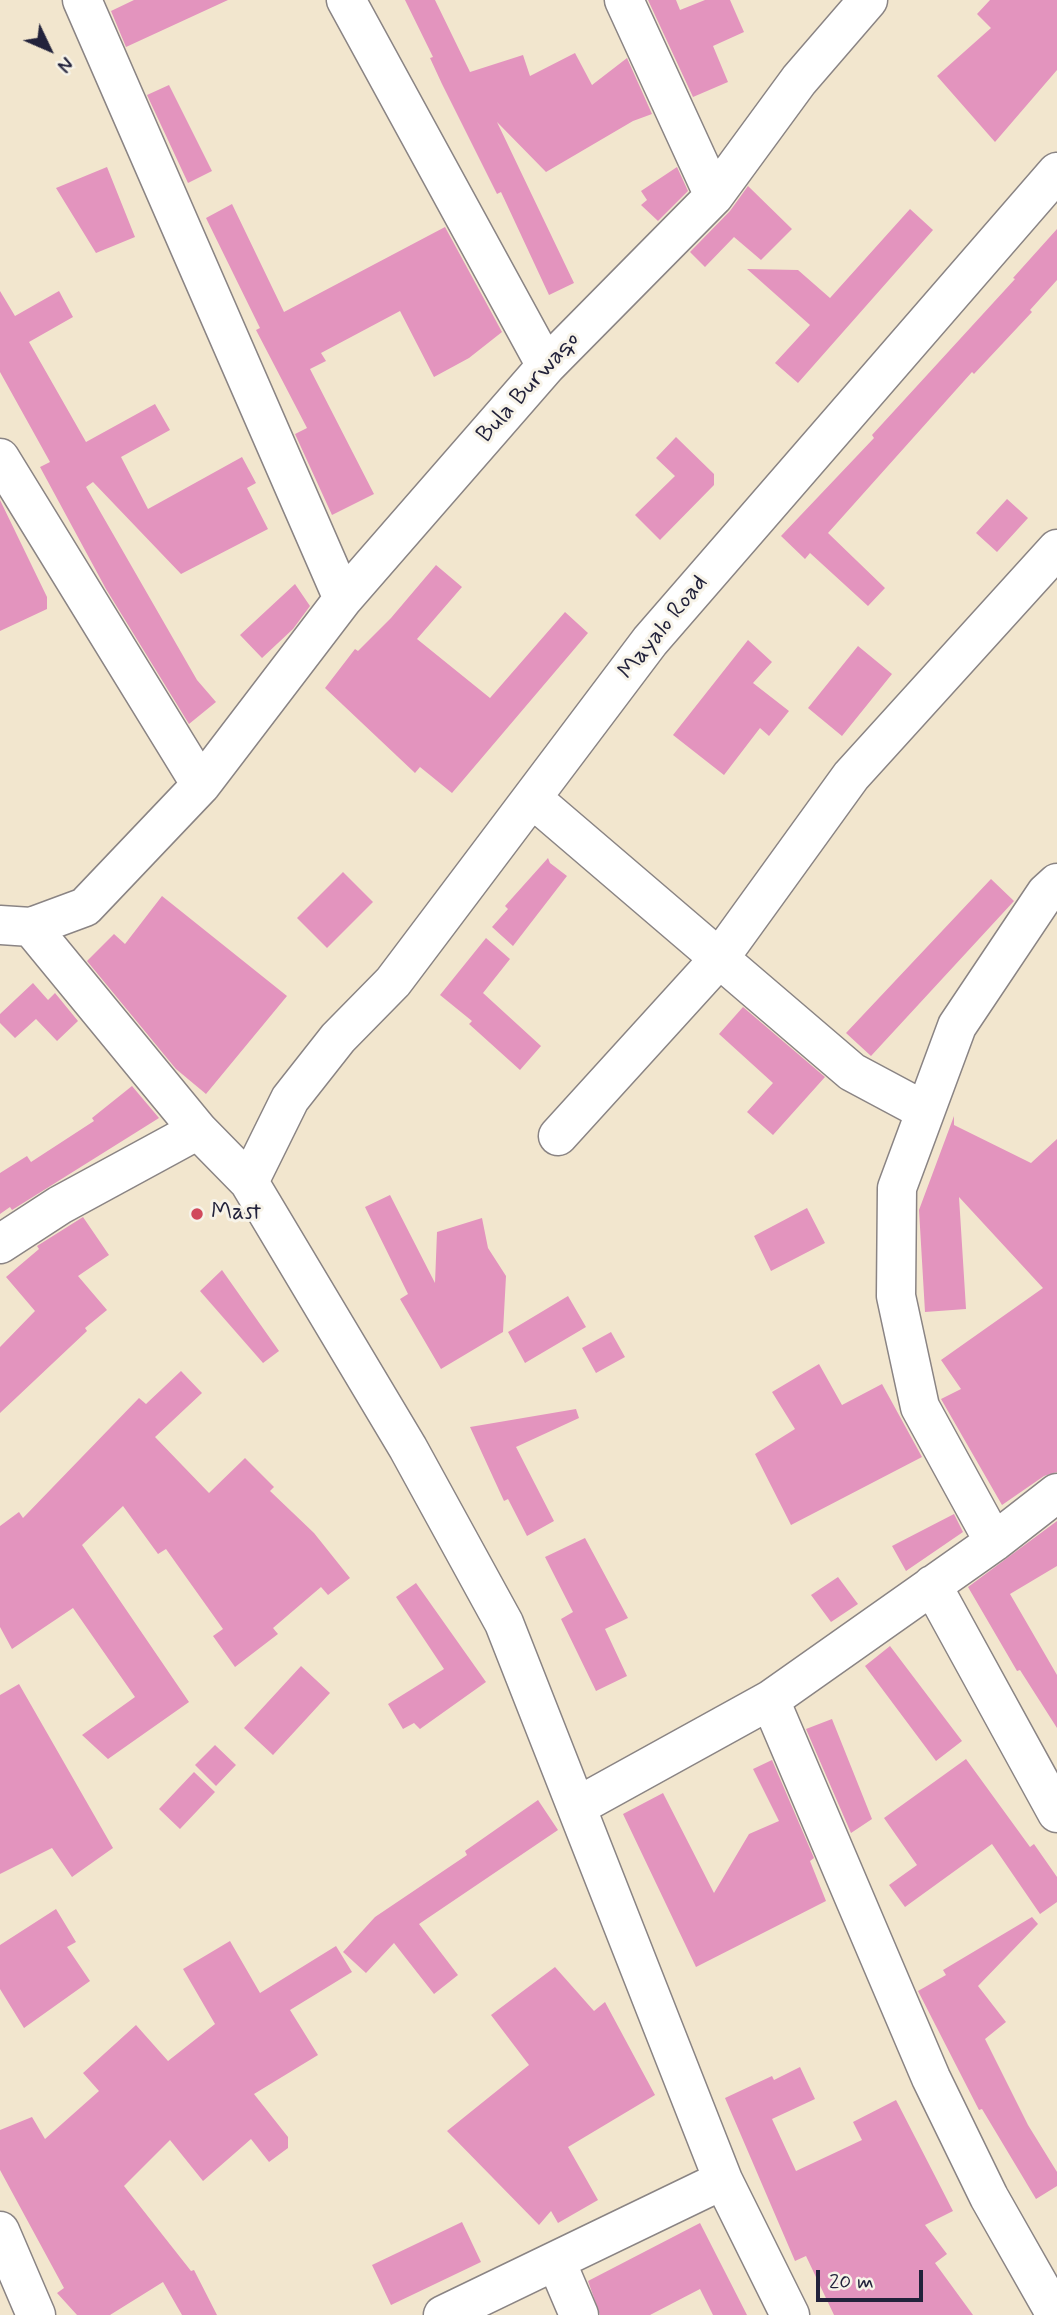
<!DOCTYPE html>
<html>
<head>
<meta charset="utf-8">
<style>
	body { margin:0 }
	#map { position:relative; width:1057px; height:2315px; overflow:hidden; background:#f2e6ce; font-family:Mynerve,sans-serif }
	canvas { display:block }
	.north { position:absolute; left:14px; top:14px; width:70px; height:70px; -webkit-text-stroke:5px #f7f3e8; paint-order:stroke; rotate:134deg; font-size:19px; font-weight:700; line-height:28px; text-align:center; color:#22223b }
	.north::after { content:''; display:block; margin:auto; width:24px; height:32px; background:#22223b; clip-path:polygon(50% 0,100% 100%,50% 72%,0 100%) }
	.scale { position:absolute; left:816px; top:2270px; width:107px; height:32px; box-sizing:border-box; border:4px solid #22223b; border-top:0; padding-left:9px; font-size:21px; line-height:24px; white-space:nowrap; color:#22223b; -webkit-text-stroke:5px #f7f3e8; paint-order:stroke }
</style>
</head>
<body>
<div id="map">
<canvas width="1057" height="2315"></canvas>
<div class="north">N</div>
<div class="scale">20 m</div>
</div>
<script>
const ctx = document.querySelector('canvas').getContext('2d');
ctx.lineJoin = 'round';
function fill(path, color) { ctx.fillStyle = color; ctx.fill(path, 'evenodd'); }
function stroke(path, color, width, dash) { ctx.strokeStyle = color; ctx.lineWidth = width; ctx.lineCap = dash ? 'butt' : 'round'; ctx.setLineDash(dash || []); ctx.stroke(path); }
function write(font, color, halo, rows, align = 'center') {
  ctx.font = font + ' Mynerve,sans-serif'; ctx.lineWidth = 6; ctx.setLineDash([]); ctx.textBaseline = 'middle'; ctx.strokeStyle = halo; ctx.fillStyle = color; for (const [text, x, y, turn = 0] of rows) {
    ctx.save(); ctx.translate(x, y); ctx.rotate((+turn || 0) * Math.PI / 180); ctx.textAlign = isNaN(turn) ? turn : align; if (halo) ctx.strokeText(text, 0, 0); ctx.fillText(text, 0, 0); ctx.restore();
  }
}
fill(new Path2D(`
	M 134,0 L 228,0 L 126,47 L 111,11 Z
	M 405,0 L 435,0 L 470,72 L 523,55 L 530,76 L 575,53 L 592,85 L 627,58 L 652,114 L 633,121 L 546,172 L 497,122 L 574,283 L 549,295 L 501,192 L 497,194 L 442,84 L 430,58 L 433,57 Z
	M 648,0 L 676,0 L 680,10 L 705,0 L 730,0 L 744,32 L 713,46 L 728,82 L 693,97 Z
	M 990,0 L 1057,0 L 1057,70 L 995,142 L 937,76 L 991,28 L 977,14 Z
	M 169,85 L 212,171 L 188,183 L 147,95 Z
	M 107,167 L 135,237 L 96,253 L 56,188 Z
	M 677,167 L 688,191 L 658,221 L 641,205 L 647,200 L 641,191 Z
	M 748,186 L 792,229 L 761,260 L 734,237 L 705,267 L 690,252 L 730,211 Z
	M 232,204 L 284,312 L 445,227 L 502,332 L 469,358 L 434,377 L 400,311 L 321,353 L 326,361 L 310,369 L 374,494 L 332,515 L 295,434 L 307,428 L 256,330 L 260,328 L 206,218 Z
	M 910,209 L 933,230 L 798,383 L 775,363 L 810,325 L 747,269 L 798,270 L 830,298 Z
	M 1057,229 L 1057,280 L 1030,310 L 1032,312 L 974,374 L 972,372 L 828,533 L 885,588 L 868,606 L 810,553 L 805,559 L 781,536 L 874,438 L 872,435 L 1015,279 L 1013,278 Z
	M 0,291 L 15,316 L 59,291 L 73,317 L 29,342 L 86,442 L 155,404 L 170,430 L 121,457 L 148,509 L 242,457 L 256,483 L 247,488 L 268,529 L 181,574 L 93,482 L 86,487 L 197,680 L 216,702 L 189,724 L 106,589 L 40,467 L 50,462 L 0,372 Z
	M 676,437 L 714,474 L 714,485 L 660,540 L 635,515 L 675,476 L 656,458 Z
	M 1007,499 L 1028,518 L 997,552 L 976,533 Z
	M 0,500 L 47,597 L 47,609 L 0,631 Z
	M 436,565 L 462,587 L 417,639 L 490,698 L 565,612 L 588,633 L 452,793 L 420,767 L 415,773 L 325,688 L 355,649 L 358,651 L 391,618 Z
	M 295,584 L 310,606 L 293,629 L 262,658 L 240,635 Z
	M 748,640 L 772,662 L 753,683 L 789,711 L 769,736 L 760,728 L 724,775 L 673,735 Z
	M 858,646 L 892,674 L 842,736 L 808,708 Z
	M 548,858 L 550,863 L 567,876 L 513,946 L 492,927 L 508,909 L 505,906 Z
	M 343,872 L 373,902 L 327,948 L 297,918 Z
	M 991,879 L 1014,901 L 871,1056 L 846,1033 Z
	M 162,896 L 287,996 L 206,1094 L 176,1069 L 87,961 L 114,934 L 125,944 Z
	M 486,938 L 510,959 L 483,993 L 541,1046 L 520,1070 L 469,1024 L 472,1021 L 440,995 Z
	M 33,983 L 48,1000 L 55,993 L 78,1021 L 57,1041 L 36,1019 L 15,1038 L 0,1023 L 0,1014 Z
	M 743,1007 L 825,1077 L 773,1135 L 747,1112 L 773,1083 L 719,1034 Z
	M 132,1086 L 159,1118 L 12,1210 L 10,1207 L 0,1214 L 0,1173 L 27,1156 L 31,1162 L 94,1121 L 92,1118 Z
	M 954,1116 L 954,1125 L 1031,1163 L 1057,1139 L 1057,1472 L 1044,1476 L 1002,1505 L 941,1399 L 961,1389 L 941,1360 L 1043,1288 L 959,1197 L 966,1309 L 925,1312 L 919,1210 Z
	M 390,1195 L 435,1283 L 437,1232 L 482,1218 L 488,1248 L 506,1276 L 503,1332 L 441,1369 L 400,1299 L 408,1294 L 365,1207 Z
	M 807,1208 L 825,1243 L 771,1271 L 754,1236 Z
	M 83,1217 L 109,1255 L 78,1276 L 107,1310 L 85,1328 L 87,1331 L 0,1413 L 0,1347 L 35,1311 L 6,1277 L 39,1249 L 37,1246 Z
	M 222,1270 L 279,1351 L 263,1363 L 200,1291 Z
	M 568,1296 L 586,1327 L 525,1363 L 508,1332 Z
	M 611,1332 L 625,1357 L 596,1373 L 582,1348 Z
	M 819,1364 L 842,1405 L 882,1384 L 922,1457 L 791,1525 L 755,1454 L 795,1429 L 772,1392 Z
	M 181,1371 L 202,1393 L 155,1437 L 209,1493 L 245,1458 L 274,1487 L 270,1491 L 314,1533 L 350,1578 L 328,1595 L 321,1587 L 273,1628 L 278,1634 L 235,1667 L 213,1636 L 223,1629 L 166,1549 L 158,1554 L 123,1506 L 82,1545 L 189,1702 L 108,1759 L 82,1735 L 135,1697 L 73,1608 L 12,1649 L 0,1627 L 0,1526 L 19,1512 L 23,1518 L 139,1398 L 146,1404 Z
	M 576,1409 L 579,1418 L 516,1447 L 554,1521 L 527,1536 L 508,1499 L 504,1501 L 470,1427 Z
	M 954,1514 L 963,1532 L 906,1571 L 892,1546 Z
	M 1057,1521 L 1057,1566 L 1010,1594 L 1057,1675 L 1057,1728 L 1020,1670 L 1017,1671 L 968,1587 Z
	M 585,1538 L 628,1618 L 605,1629 L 627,1676 L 596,1691 L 561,1619 L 573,1612 L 545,1557 Z
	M 838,1577 L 858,1604 L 831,1622 L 811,1595 Z
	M 416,1583 L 486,1682 L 420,1729 L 414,1723 L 403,1729 L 388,1704 L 444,1669 L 396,1597 Z
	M 890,1646 L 962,1741 L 936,1761 L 865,1666 Z
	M 301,1666 L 330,1693 L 273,1755 L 244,1728 Z
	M 19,1684 L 113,1848 L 72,1877 L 52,1848 L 0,1874 L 0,1695 Z
	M 832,1719 L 872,1819 L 851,1833 L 806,1729 Z
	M 215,1745 L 236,1765 L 216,1786 L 195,1765 Z
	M 966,1759 L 1030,1847 L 1034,1844 L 1057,1877 L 1057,1902 L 1040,1914 L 992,1844 L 905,1907 L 889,1885 L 917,1865 L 884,1818 Z
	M 772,1760 L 814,1858 L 810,1861 L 826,1901 L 696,1967 L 623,1814 L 663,1793 L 714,1893 L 749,1834 L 779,1821 L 753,1769 Z
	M 194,1772 L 215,1792 L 180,1829 L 159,1809 Z
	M 538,1800 L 558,1830 L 419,1924 L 458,1975 L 434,1994 L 394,1943 L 366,1973 L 343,1952 L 375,1917 L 467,1855 L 465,1851 Z
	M 56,1909 L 76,1942 L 67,1947 L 90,1981 L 24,2028 L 0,1989 L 0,1945 Z
	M 1032,1917 L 1038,1924 L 978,1986 L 1006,2022 L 985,2039 L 1028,2125 L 1057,2172 L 1057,2186 L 1036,2199 L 982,2109 L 979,2110 L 918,1991 L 946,1975 L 943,1970 Z
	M 230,1941 L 260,1993 L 336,1946 L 352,1972 L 290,2010 L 318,2055 L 254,2094 L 288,2137 L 288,2148 L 269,2162 L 251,2139 L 203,2181 L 170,2140 L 124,2186 L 191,2271 L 194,2270 L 217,2315 L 182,2315 L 163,2282 L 110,2315 L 77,2315 L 57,2293 L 64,2288 L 0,2170 L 0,2130 L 32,2117 L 45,2139 L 99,2091 L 83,2073 L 136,2025 L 168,2061 L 215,2024 L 183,1969 Z
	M 555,1967 L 594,2011 L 605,2002 L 655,2095 L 568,2147 L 598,2200 L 558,2223 L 551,2211 L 539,2225 L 447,2131 L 529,2065 L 491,2015 Z
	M 800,2067 L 815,2099 L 772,2119 L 796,2171 L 862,2140 L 853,2122 L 896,2100 L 953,2211 L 925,2225 L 947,2254 L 935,2263 L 973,2315 L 834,2315 L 806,2256 L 795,2261 L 725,2098 L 772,2076 L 774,2080 Z
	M 462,2222 L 481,2262 L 391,2305 L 372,2265 Z
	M 700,2223 L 747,2315 L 713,2315 L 700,2289 L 650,2315 L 600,2315 L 588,2281 Z`), '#e394be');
const minor = new Path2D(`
	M 82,0 L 343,599
	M 346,0 L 546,366
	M 624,0 L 714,196
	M 0,458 L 201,785
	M 533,799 L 852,1072 L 925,1111
	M 0,925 L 31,927 L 85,907 L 201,785 L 343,599 L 546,366 L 714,196 L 799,80 L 868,0
	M 31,927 L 198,1130 L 249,1182
	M 558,1136 L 718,960 L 851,776 L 1057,549
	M 0,1244 L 60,1205 L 198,1130
	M 994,1542 L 920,1407 L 896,1296 L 897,1188 L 957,1026 L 1046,893 L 1057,883
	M 932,1585 L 1057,1813
	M 770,1700 L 931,2078 L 989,2197 L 1056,2315
	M 578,1806 L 770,1700 L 994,1542 L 1057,1493
	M 0,2231 L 36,2315
	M 556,2261 L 579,2315
	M 443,2315 L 723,2180
	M 790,2315 L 723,2180 L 504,1623 L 408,1448 L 249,1182 L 290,1099 L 338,1038 L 393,982 L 650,641 L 1057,172`);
stroke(minor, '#8a8484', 41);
stroke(minor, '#fff', 38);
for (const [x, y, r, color] of [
	[197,1214,7,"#d1495b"]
]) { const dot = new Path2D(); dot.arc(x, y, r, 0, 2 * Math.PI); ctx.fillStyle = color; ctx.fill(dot); stroke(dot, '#f7f3e8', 2.5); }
write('24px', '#22223b', '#f7f3e8', [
	["Bula Burwaqo",529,388,-48],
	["Mayalo Road",664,628,-51]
]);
write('24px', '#22223b', '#f7f3e8', [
	["Mast",211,1214]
], 'left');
</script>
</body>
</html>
